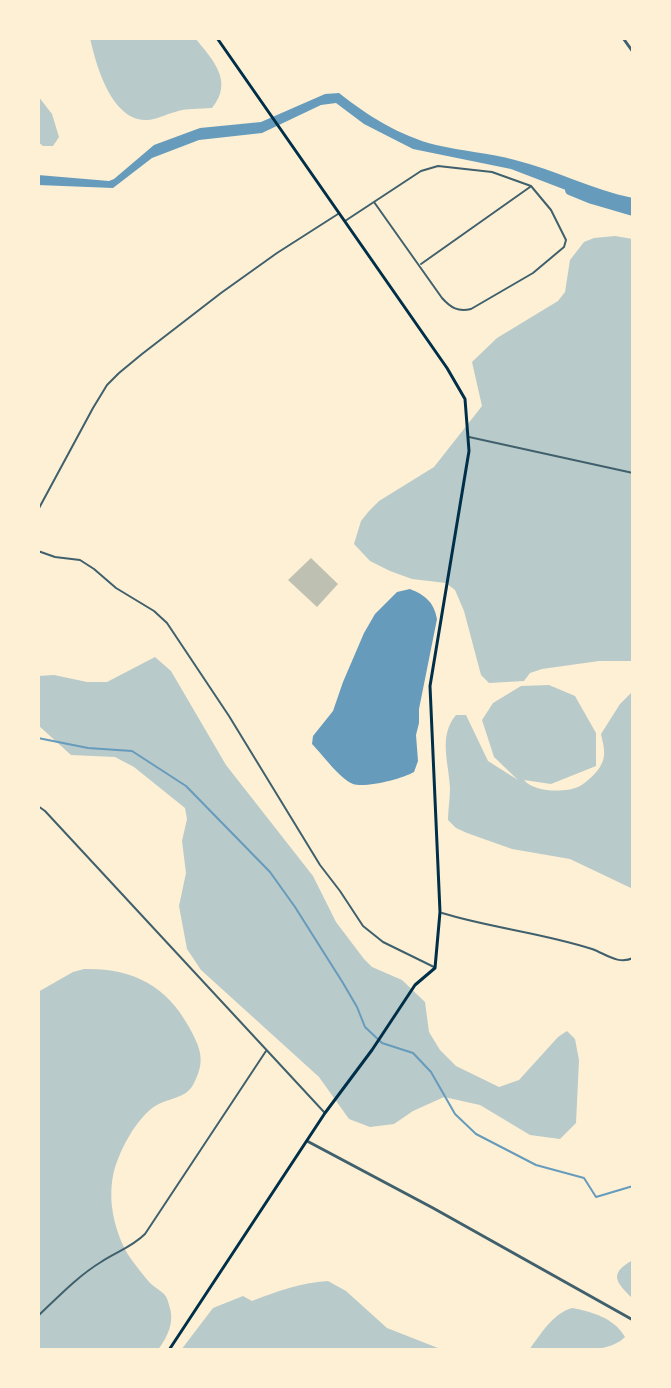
<!DOCTYPE html>
<html>
<head>
<meta charset="utf-8">
<style>
	body { margin:0 }
	#map { position:relative; width:671px; height:1388px; overflow:hidden; background:#fdf0d5; font-family:Inter,sans-serif }
	canvas { display:block }
	.frame { position:absolute; inset:0; border:40px solid #fdf0d5; pointer-events:none }
</style>
</head>
<body>
<div id="map">
<canvas width="671" height="1388"></canvas>
<div class="frame"></div>
</div>
<script>
const ctx = document.querySelector('canvas').getContext('2d');
ctx.lineJoin = 'round';
function fill(path, color) { ctx.fillStyle = color; ctx.fill(path, 'evenodd'); }
function stroke(path, color, width, dash) { ctx.strokeStyle = color; ctx.lineWidth = width; ctx.lineCap = dash ? 'butt' : 'round'; ctx.setLineDash(dash || []); ctx.stroke(path); }
fill(new Path2D(`
	M 90,38 L 195,38 C 213,60 234,81 212,108 C 199,109 186,108 175,112 C 166,114 154,121 145,120 C 111,119 96,65 90,38 Z
	M 38,96 L 52,114 L 59,137 L 53,146 L 43,146 L 38,142 Z
	M 615,236 L 633,239 L 633,661 L 599,661 L 542,669 L 530,673 L 524,681 L 489,683 L 481,675 L 464,611 L 455,590 L 446,583 L 412,579 L 390,571 L 370,561 L 354,544 L 361,521 L 369,511 L 379,501 L 434,467 L 482,406 L 472,362 L 497,338 L 558,301 L 565,292 L 570,260 L 584,242 L 594,238 Z
	M 155,657 L 171,671 L 226,765 L 313,876 L 336,922 L 364,959 L 372,967 L 402,980 L 425,1002 L 429,1032 L 440,1050 L 456,1066 L 499,1087 L 519,1080 L 558,1037 L 567,1031 L 575,1039 L 579,1060 L 576,1123 L 560,1139 L 530,1135 L 480,1105 L 444,1097 L 413,1111 L 394,1124 L 370,1127 L 349,1119 L 319,1077 L 201,970 L 187,949 L 179,906 L 186,873 L 182,841 L 187,819 L 185,808 L 134,767 L 115,757 L 71,755 L 38,725 L 38,676 L 54,675 L 87,682 L 107,682 Z
	M 549,685 L 575,696 L 596,733 L 596,766 L 551,784 L 524,780 C 533,792 564,793 578,787 C 585,784 598,772 601,765 C 607,755 603,744 601,734 L 620,704 L 633,691 L 633,889 L 570,859 L 512,849 L 467,833 L 456,828 L 448,820 C 448,810 450,799 450,788 C 449,763 438,736 456,715 L 466,715 L 488,761 L 518,780 L 494,757 L 482,720 L 493,703 L 521,686 Z
	M 84,969 C 132,968 166,985 189,1027 C 201,1049 206,1061 193,1085 C 186,1098 169,1098 157,1105 C 137,1116 117,1154 113,1176 C 111,1185 111,1198 112,1207 C 114,1224 121,1245 131,1259 C 137,1267 143,1275 150,1283 C 154,1287 160,1290 164,1294 C 167,1297 168,1301 169,1305 C 175,1322 168,1336 158,1350 L 38,1350 L 38,992 L 73,972 Z
	M 633,1260 L 633,1299 C 616,1282 608,1274 633,1260 Z
	M 328,1281 L 346,1291 L 387,1328 L 443,1350 L 181,1350 L 213,1308 L 243,1296 L 252,1301 C 278,1291 300,1283 328,1281 Z
	M 572,1308 C 593,1312 614,1318 625,1337 C 607,1356 555,1350 529,1350 C 541,1334 552,1314 572,1308 Z`), '#b9caca');
fill(new Path2D(`
	M 339,93 C 368,116 400,136 436,145 C 462,151 489,153 515,160 C 556,170 592,190 633,198 L 633,211 L 571,192 L 511,169 L 413,149 L 364,124 L 336,103 L 321,105 L 262,133 L 199,140 L 152,158 L 113,188 L 38,185 L 38,175 L 109,181 L 114,179 L 154,145 L 200,128 L 261,122 L 325,94 Z
	M 410,589 C 425,595 434,602 437,619 L 419,709 L 419,723 L 416,735 L 418,761 L 414,772 C 402,779 366,788 353,784 C 340,779 322,754 312,744 L 313,736 L 333,711 L 343,682 L 364,633 L 375,614 L 397,592 Z`), '#669bbc');
stroke(new Path2D(`
	M 38,738 L 88,748 L 132,751 L 186,786 L 270,872 L 295,907 L 343,983 L 357,1007 L 365,1027 L 382,1043 L 413,1053 L 431,1072 L 455,1114 L 476,1134 L 536,1165 L 584,1178 L 596,1197 L 633,1186`), '#669bbc', 2);
stroke(new Path2D(`
	M 570,190 L 592,199 L 633,211`), '#669bbc', 10);
fill(new Path2D(`
	M 311,558 L 338,584 L 317,607 L 288,580 Z`), '#bec0b2');
stroke(new Path2D(`
	M 345,221 L 421,171 L 438,166 L 492,172 L 531,186 L 551,210 L 566,240 L 564,247 L 533,273 L 471,309 C 458,312 451,308 442,298 L 374,202
	M 421,264 L 530,187
	M 469,437 L 633,473
	M 38,510 L 93,408 L 107,385 L 119,373 L 142,354 L 221,293 L 277,253 L 338,214
	M 38,551 L 55,557 L 80,560 L 94,569 L 116,588 L 154,611 L 167,623 L 229,716 L 320,865 L 340,891 L 363,926 L 383,942 L 434,967
	M 38,806 L 45,811 L 324,1112
	M 442,913 C 491,928 543,933 592,949 C 606,954 618,965 633,958
	M 38,1316 C 58,1297 78,1276 101,1262 C 116,1252 132,1247 145,1234 L 266,1051`), '#3f606c', 2);
stroke(new Path2D(`
	M 623,38 L 633,52
	M 307,1141 L 433,1208 L 633,1320`), '#3f606c', 3);
stroke(new Path2D(`
	M 169,1350 L 325,1113 L 372,1050 L 415,985 L 435,968 L 440,912 L 430,686 L 469,451 L 465,399 L 447,368 L 217,38`), '#003049', 3);
</script>
</body>
</html>
